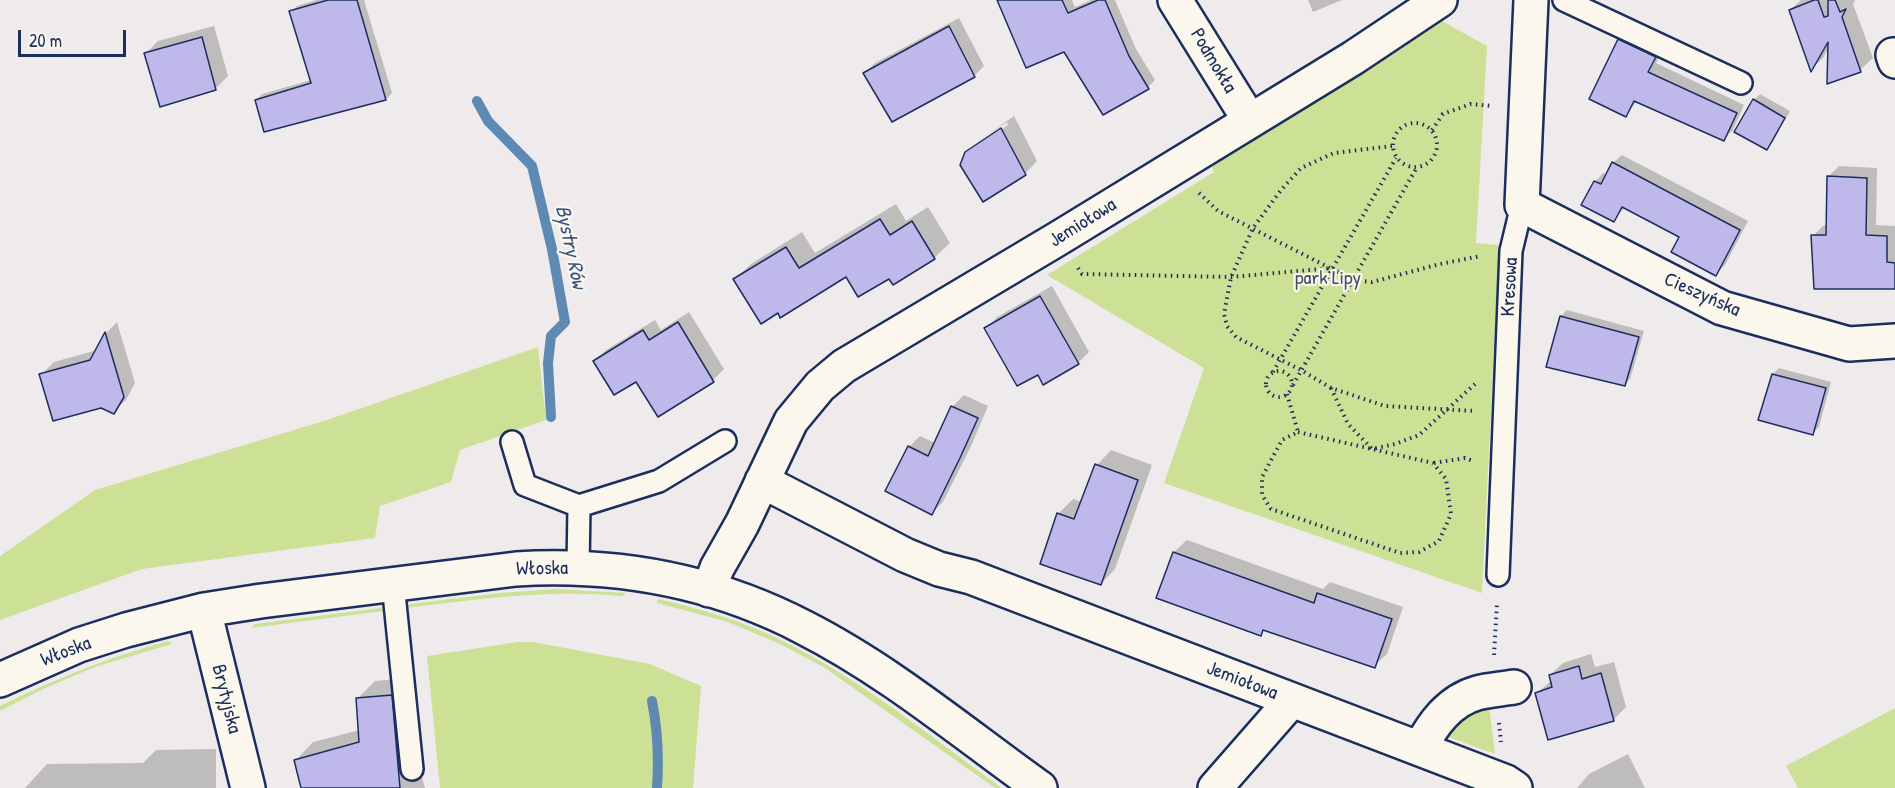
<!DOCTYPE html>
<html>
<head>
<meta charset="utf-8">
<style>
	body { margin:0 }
	#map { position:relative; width:1895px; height:788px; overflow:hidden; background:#efebec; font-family:"Patrick Hand",sans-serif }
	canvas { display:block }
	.scale { position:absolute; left:18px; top:30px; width:108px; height:27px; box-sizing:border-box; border:3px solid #1b2f5e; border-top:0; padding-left:8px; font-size:18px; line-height:21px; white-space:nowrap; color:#1b2f5e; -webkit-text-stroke:4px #fbf7ec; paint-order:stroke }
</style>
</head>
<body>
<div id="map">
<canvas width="1895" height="788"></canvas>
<div class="scale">20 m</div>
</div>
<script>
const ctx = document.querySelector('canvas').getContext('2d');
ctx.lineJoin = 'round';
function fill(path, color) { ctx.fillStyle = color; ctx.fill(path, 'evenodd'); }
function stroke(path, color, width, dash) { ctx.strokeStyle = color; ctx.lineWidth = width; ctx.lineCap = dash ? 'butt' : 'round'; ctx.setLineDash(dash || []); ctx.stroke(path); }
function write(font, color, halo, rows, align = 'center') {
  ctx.font = font + ' "Patrick Hand",sans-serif'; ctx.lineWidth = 4.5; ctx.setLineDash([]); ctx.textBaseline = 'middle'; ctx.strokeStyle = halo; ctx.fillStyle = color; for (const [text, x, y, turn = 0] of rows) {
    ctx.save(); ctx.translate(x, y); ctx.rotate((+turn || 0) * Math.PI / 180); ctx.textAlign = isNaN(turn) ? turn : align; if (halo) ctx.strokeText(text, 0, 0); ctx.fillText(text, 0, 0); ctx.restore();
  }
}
fill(new Path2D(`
	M 1442,21 L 1487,46 L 1476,243 L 1499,245 L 1482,593 L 1164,483 L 1204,368 L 1047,275 L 1214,172 L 1211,165 Z
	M 538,347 L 546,420 L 460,450 L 451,482 L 380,506 L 375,538 L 142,569 L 0,620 L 0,556 L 95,490 L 327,420 Z
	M 556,589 L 626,593 L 622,596 C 549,589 478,599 406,608 L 410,604 L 500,593 Z
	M 658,599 C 701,609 743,621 783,641 C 862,680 931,737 1002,788 L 995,788 L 825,668 L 780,644 L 728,622 L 657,603 Z
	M 381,608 L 384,611 L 251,628 L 255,624 Z
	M 168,641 L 172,644 L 95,667 L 45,688 L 0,711 L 0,706 C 55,679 109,657 168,641 Z
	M 518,642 L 533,642 L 650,664 L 701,686 L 693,788 L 440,788 L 427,656 Z
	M 1489,706 L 1495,754 L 1440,734 L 1456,714 Z
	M 1895,708 L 1895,788 L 1798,788 L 1786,766 Z`), '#cde196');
fill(new Path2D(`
	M 316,0 L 364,0 L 392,93 L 386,99 L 265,130 L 256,100 L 262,94 L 311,80 L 291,12 L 297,6 Z
	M 998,0 L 1072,0 L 1075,7 L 1091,0 L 1115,0 L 1136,49 L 1155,80 L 1148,87 L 1104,113 L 1064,50 Z
	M 1308,0 L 1342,0 L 1313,12 Z
	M 1801,0 L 1855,0 L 1853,4 L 1873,58 L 1860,70 L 1829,82 L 1829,47 L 1823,58 L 1811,69 L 1790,10 Z
	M 959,18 L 984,66 L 974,76 L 865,73 L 875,63 Z
	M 214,26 L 228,76 L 216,88 L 146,53 L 158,41 Z
	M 1628,32 L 1663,48 L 1656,63 L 1744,105 L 1733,130 L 1724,139 L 1637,101 L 1626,115 L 1619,40 Z
	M 1760,94 L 1790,111 L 1773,142 L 1767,148 L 1754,100 Z
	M 1014,116 L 1037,161 L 1025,174 L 966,153 L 975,144 L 975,147 L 1008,125 L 1007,122 L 977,142 Z
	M 1622,155 L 1748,221 L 1725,265 L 1716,274 L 1681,237 L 1625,207 L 1614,220 L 1595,182 L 1603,173 L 1608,175 L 1613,163 Z
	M 1839,166 L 1877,168 L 1876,225 L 1895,226 L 1895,287 L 1813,236 L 1824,225 L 1828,225 L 1828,177 Z
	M 896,204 L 906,221 L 928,207 L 950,243 L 934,258 L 889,277 L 846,275 L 778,311 L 735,279 L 751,264 L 802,232 L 815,253 Z
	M 1052,286 L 1089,352 L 1078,363 L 1039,373 L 986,329 L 997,317 Z
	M 1567,310 L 1644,331 L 1630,379 L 1624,385 L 1561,316 Z
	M 689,312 L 724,369 L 713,380 L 658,415 L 636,379 L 595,361 L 606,350 L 655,320 L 661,330 Z
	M 117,322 L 135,383 L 126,400 L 113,412 L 41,375 L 54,362 L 97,350 L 106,333 Z
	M 1779,368 L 1831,382 L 1819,427 L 1813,433 L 1773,374 Z
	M 964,395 L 988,406 L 971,446 L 943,502 L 932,513 L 909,447 L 920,436 L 935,443 L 952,407 Z
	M 1111,450 L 1152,465 L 1115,569 L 1101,584 L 1058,514 L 1073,499 L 1082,502 L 1097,465 Z
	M 1187,540 L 1323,589 L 1330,582 L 1403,607 L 1387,654 L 1374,666 L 1265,629 L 1261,634 L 1158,597 L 1174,552 Z
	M 1591,654 L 1595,667 L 1614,662 L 1626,707 L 1613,720 L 1537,693 L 1552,680 L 1550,675 L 1563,663 Z
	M 409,678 L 416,755 L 425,788 L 303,788 L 296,760 L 313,742 L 360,730 L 357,699 L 375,681 Z
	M 216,749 L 216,788 L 25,788 L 47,764 L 143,763 L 156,750 Z
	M 1628,754 L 1645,788 L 1577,788 L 1589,774 Z`), '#0003');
stroke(new Path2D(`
	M 477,101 L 488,121 L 532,166 L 552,249 L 565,322 L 551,336 L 548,363 L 551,417
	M 652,701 C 658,731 659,758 657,788`), '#5e89b2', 10);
const building = new Path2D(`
	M 328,0 L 357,0 L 386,100 L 264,132 L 255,100 L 311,83 L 289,11 Z
	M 997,0 L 1062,0 L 1068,13 L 1098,0 L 1105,0 L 1129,56 L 1149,89 L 1103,115 L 1064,52 L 1026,68 Z
	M 1814,0 L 1818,0 L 1824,17 L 1828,16 L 1828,0 L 1835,0 L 1840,12 L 1846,9 L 1842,17 L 1861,72 L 1827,84 L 1828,42 L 1811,72 L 1789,10 Z
	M 949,26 L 975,77 L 892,122 L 863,73 Z
	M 202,37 L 216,90 L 160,107 L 144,53 Z
	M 1618,39 L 1656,57 L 1648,72 L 1737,113 L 1724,141 L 1634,101 L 1626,117 L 1589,99 Z
	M 1753,99 L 1785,118 L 1767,150 L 1734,132 Z
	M 1001,128 L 1026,175 L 983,202 L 960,165 L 965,152 Z
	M 1612,162 L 1740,230 L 1716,276 L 1671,252 L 1679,237 L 1622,207 L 1614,222 L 1581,205 L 1594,181 L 1601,184 Z
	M 1827,176 L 1867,178 L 1866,235 L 1887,236 L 1887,262 L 1895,263 L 1895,289 L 1814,289 L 1811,235 L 1826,235 Z
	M 880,219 L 890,235 L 912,221 L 935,259 L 893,285 L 889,279 L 858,297 L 846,277 L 780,318 L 778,313 L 761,324 L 733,279 L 786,247 L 799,268 Z
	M 1040,296 L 1079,364 L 1043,385 L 1038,375 L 1017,386 L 984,328 Z
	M 1560,316 L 1639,337 L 1625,386 L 1546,367 Z
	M 678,322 L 714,382 L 658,417 L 636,382 L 614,395 L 593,361 L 643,330 L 649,340 Z
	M 105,332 L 124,397 L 114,414 L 101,408 L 53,421 L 39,374 L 90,360 Z
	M 1772,374 L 1826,388 L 1813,435 L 1758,420 Z
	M 951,406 L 978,418 L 960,458 L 932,515 L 885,491 L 908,446 L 928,456 Z
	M 1095,464 L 1138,480 L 1101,585 L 1040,564 L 1057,513 L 1074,519 Z
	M 1173,552 L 1314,603 L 1317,593 L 1392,619 L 1375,668 L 1263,630 L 1261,636 L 1156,598 Z
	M 1579,666 L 1582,679 L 1601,673 L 1614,721 L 1548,740 L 1535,693 L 1552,687 L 1549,675 Z
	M 392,695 L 400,788 L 301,788 L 294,760 L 359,742 L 356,698 Z`);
fill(building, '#beb9ea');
stroke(building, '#1b2f5e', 1.5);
const lane = new Path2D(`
	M 1564,0 L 1741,83
	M 512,442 L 525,485 L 579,506
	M 578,568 L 579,506 L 659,481 L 725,441
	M 1498,575 L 1511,251 L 1522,205
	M 393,584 L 412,769`);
const street = new Path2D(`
	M 1175,0 L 1250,121
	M 1531,0 L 1522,205 L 1722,308 L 1849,344 L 1895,341
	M 1893,55 L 1895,61
	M 762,481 L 905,555 L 939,569 L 971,577 L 1506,782 L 1515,788
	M 709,590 L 717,568 L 742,524 L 791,421 L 820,386 L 844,366 L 1059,238 L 1353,58 L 1440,0
	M 204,610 L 248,788
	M 0,680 L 79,645 L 126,630 L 204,610 L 261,601 L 516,569 C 616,563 714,581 803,627 C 888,670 963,733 1040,788
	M 1420,748 C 1433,724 1449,701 1477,693 C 1488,690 1502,689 1514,687
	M 1215,788 L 1292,700`);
stroke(lane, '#1b2f5e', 26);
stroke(street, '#1b2f5e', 38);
stroke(new Path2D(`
	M1393 145a22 22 0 1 1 44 0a22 22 0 1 1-44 0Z
	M 1432,130 L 1443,114 L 1471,104 L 1492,106
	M 1392,146 L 1334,153 L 1301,168 L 1281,190 L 1253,228 L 1231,277 L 1224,314 L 1227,326 L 1236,337 L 1301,370 L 1331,388 L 1385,406 L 1475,411
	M 1199,193 L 1218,211 L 1330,268
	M 1078,268 L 1082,274 L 1231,277 L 1332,268 L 1352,280 L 1372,282 L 1440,264 L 1481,256
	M1266 384a13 13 0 1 1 26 0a13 13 0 1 1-26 0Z
	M 1273,372 L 1396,158
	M 1293,385 L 1417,167
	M 1331,388 L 1348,424 L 1372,449 L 1395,444 L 1419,435 L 1475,384
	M 1287,394 L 1298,432
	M 1298,432 L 1433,463 L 1446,479 L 1451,514 L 1439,541 L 1419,552 L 1400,553 L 1271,509 L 1262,495 L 1262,477 L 1282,440 Z
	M 1434,463 L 1465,458 L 1473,461
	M 1494,655 L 1497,603
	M 1499,723 L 1501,742`), '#1b2f5e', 4, [1.5, 4.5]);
stroke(lane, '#fbf7ec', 21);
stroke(street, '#fbf7ec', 33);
write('20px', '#1b2f5e', '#fbf7ec', [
	["Podmokła",1213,61,59],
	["Jemiołowa",1083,223,-32],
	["Kresowa",1510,287,-87],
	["Cieszyńska",1702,295,24],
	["Włoska",542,569,-1],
	["Włoska",66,652,-21],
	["Jemiołowa",1242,681,21],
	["Brytyjska",226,699,76]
]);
write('20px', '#3f5369', '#fbf7ec', [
	["park Lipy",1328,279]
]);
write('italic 21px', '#375481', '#fbf7ec', [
	["Bystry Rów",570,247,78]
]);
</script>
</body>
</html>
